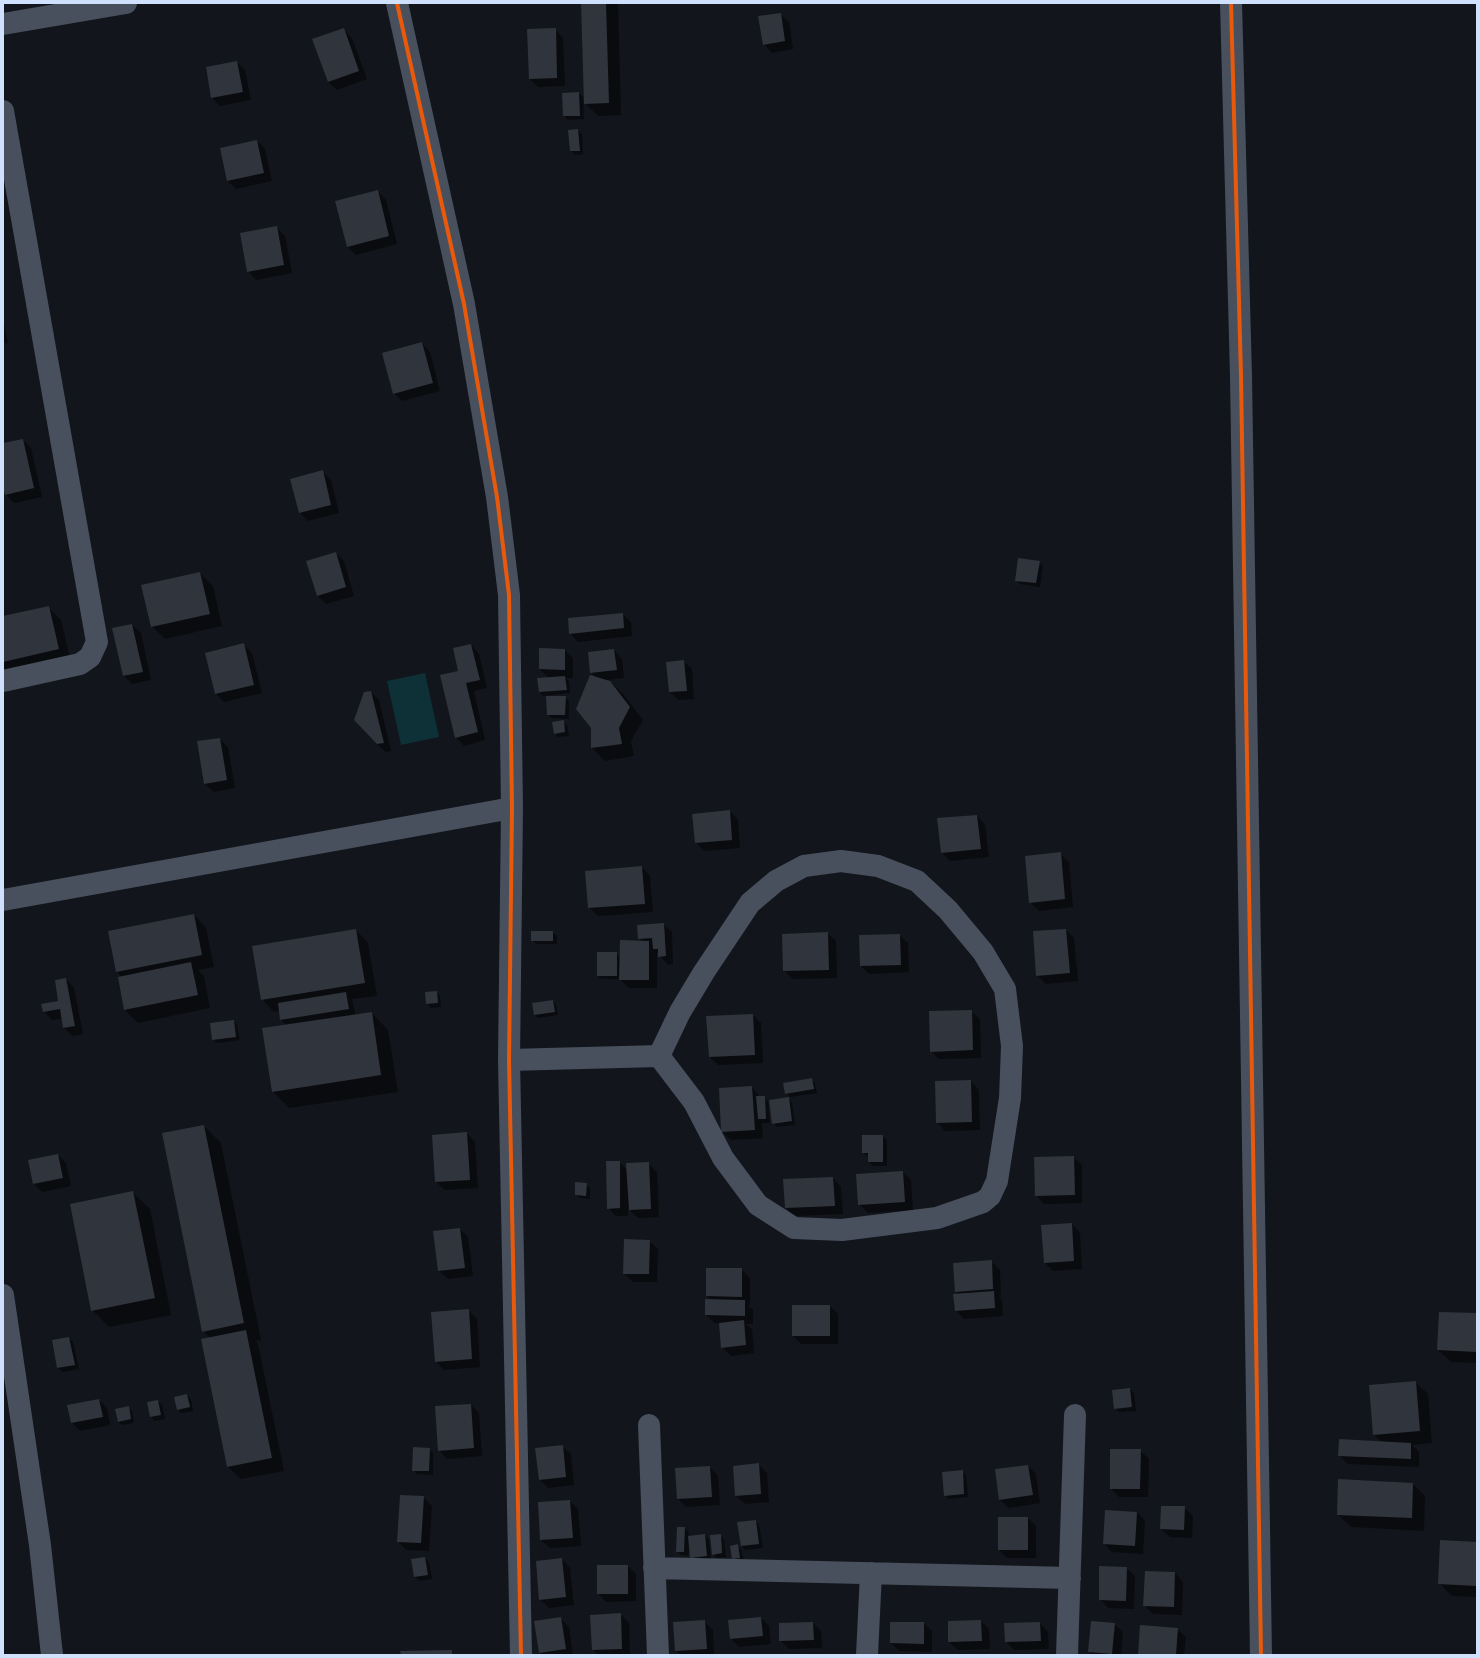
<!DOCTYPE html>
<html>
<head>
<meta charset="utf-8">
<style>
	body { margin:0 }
	#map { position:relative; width:1480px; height:1658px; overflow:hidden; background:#12151b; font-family:"Titillium Web",sans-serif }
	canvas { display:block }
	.frame { position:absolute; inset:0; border:4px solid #cfe1fc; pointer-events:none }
</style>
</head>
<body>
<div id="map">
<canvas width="1480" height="1658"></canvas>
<div class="frame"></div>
</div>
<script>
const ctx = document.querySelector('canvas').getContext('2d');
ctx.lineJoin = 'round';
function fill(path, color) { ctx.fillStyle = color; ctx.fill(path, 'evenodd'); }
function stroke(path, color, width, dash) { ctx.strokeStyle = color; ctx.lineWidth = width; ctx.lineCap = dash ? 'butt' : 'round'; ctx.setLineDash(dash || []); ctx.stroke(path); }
fill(new Path2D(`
	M 425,673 L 439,737 L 401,745 L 387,681 Z`), '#0d3137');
fill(new Path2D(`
	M 582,3 L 618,3 L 621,115 L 598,116 L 585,103 Z
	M 780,14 L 789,22 L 793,49 L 772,53 L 764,44 Z
	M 343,29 L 352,38 L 367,79 L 337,90 L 328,82 Z
	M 555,29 L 563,38 L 565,86 L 538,87 L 530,79 L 528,30 Z
	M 237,62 L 245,70 L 251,100 L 220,106 L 212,98 Z
	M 579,93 L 583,97 L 584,119 L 568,120 L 564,116 Z
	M 578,130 L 582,134 L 583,154 L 575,155 L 571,151 Z
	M 257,141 L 265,149 L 272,181 L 236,189 L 227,180 Z
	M 378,191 L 386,200 L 397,244 L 356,255 L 347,246 Z
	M 277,228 L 285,236 L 292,273 L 256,280 L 248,271 Z
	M 3,319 L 8,343 L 3,344 Z
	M 422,343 L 430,352 L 440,391 L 402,401 L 394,393 Z
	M 23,440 L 31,448 L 42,497 L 14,503 L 6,495 L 3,483 L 3,444 Z
	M 322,471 L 331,480 L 339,513 L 308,521 L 300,513 L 291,480 Z
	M 336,553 L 344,561 L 354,596 L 326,604 L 318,596 Z
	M 1039,562 L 1043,566 L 1040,587 L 1020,584 L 1016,580 Z
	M 200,573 L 213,586 L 222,626 L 165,639 L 152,626 Z
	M 48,607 L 61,620 L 71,662 L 11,675 L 3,668 L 3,617 Z
	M 622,614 L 631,622 L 632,636 L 578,642 L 570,633 Z
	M 132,625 L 141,633 L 151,680 L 132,684 L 124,676 L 113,629 Z
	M 244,645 L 252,653 L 262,693 L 224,702 L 216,694 Z
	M 471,645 L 479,654 L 487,688 L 474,691 L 485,740 L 464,746 L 456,737 L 460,672 Z
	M 565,650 L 573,658 L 573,678 L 566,678 L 569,681 L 570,693 L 543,696 L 540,692 L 549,678 L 540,669 Z
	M 614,650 L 622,659 L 624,678 L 608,680 L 623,694 L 643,720 L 631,741 L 634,756 L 605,761 L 592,748 L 592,728 L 597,678 L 591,672 Z
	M 683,661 L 692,669 L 694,699 L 678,700 L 670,692 L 667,662 Z
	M 371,692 L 379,700 L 391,751 L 386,752 L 377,744 Z
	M 565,697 L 569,701 L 569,719 L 551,718 L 548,715 Z
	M 563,721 L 567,725 L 569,736 L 558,737 L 555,734 Z
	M 220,739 L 228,747 L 235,788 L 214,792 L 205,784 Z
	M 730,811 L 738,820 L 740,848 L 704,851 L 696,843 Z
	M 977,816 L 985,824 L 989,857 L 950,861 L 942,853 L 939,819 Z
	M 1060,854 L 1069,862 L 1073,907 L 1039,911 L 1030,902 Z
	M 642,867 L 650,876 L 653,912 L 598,916 L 589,907 Z
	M 194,915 L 206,928 L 214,967 L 198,970 L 204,976 L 210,1008 L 138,1023 L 125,1010 L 119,978 L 122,977 L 117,972 Z
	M 663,924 L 672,932 L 673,964 L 668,965 L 657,952 L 657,988 L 629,988 L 620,979 L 602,979 L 598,976 L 616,953 L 620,957 L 643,942 L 639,938 Z
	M 356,930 L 368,943 L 377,996 L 352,999 L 356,1016 L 372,1013 L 388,1030 L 398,1092 L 289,1108 L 272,1091 L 287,1026 L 281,1020 L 280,1011 L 274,1012 L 262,999 Z
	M 1066,930 L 1074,938 L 1078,981 L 1046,984 L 1037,975 Z
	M 553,932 L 557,936 L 557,944 L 536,944 L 532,940 Z
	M 827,933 L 836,941 L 837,978 L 793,979 L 784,971 Z
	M 899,935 L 908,943 L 909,972 L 869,974 L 861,966 Z
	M 66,979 L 74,988 L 83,1034 L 73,1036 L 64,1028 L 63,1018 L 52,1020 L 44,1012 L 59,1001 Z
	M 436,992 L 440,996 L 441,1007 L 431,1008 L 427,1004 L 426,993 Z
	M 553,1001 L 556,1005 L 558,1015 L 538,1018 L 534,1014 Z
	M 971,1011 L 980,1019 L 981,1058 L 939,1059 L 931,1051 Z
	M 753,1015 L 761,1023 L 763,1063 L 718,1065 L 710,1057 Z
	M 234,1021 L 237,1025 L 240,1040 L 217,1043 L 213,1039 Z
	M 811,1079 L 815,1083 L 817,1093 L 790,1097 L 786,1093 Z
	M 971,1081 L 979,1090 L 980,1130 L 945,1131 L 937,1122 Z
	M 752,1087 L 760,1097 L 764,1097 L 768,1101 L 770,1123 L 762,1123 L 763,1138 L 731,1140 L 722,1132 Z
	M 788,1098 L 792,1102 L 795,1125 L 777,1127 L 773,1123 Z
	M 204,1126 L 221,1143 L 261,1340 L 256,1341 L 258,1344 L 284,1471 L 241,1479 L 228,1467 L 210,1338 L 203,1331 Z
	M 467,1133 L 475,1142 L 478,1188 L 445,1190 L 436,1182 L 433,1136 Z
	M 883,1136 L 887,1140 L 887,1166 L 873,1166 L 869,1162 L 869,1157 L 863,1153 Z
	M 58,1155 L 66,1163 L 71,1186 L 42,1192 L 34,1184 Z
	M 1073,1157 L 1082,1165 L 1082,1203 L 1044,1204 L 1036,1195 Z
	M 619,1162 L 628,1171 L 648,1163 L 657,1172 L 659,1217 L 638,1218 L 628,1208 L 628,1216 L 616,1216 L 608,1208 Z
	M 903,1172 L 911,1180 L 913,1210 L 868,1213 L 859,1204 Z
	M 833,1178 L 841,1187 L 843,1214 L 794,1216 L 786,1208 L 784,1180 Z
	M 586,1184 L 590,1188 L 590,1199 L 580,1198 L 576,1195 Z
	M 133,1193 L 150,1209 L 171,1315 L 109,1327 L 92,1310 Z
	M 1072,1224 L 1080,1233 L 1082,1269 L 1053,1271 L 1045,1263 Z
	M 460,1229 L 468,1237 L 473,1276 L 448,1279 L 439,1271 Z
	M 649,1241 L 658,1249 L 657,1282 L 633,1282 L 624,1274 Z
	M 991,1261 L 1000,1270 L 1001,1297 L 999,1297 L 1002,1300 L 1003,1316 L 964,1319 L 956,1311 L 959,1294 L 955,1291 Z
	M 742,1270 L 750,1278 L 750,1305 L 748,1305 L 753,1310 L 753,1324 L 746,1324 L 752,1329 L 754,1353 L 731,1356 L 722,1347 L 720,1323 L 714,1323 L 706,1315 L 712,1301 L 707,1296 Z
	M 830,1306 L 838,1314 L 838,1344 L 801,1344 L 793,1336 Z
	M 468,1310 L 477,1319 L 480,1367 L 444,1370 L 436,1361 Z
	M 1477,1314 L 1477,1363 L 1451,1362 L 1438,1350 Z
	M 69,1338 L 73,1342 L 79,1369 L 62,1372 L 58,1368 L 53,1341 Z
	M 1415,1382 L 1428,1394 L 1432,1443 L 1412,1445 L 1419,1452 L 1419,1467 L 1348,1464 L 1339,1455 L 1382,1442 L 1374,1435 Z
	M 1130,1389 L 1134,1393 L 1136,1411 L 1119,1412 L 1115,1408 Z
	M 187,1395 L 191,1399 L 193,1411 L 181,1413 L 177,1409 Z
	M 99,1400 L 107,1408 L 110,1425 L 80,1431 L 72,1423 Z
	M 158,1401 L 162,1405 L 165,1419 L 155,1421 L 151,1417 Z
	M 471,1405 L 479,1413 L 482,1456 L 447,1459 L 439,1450 Z
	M 128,1407 L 132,1411 L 134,1423 L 122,1425 L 118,1422 Z
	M 562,1446 L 571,1454 L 574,1485 L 548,1488 L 540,1480 Z
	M 429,1449 L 433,1453 L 433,1475 L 417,1474 L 413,1470 Z
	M 1140,1450 L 1149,1459 L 1148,1497 L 1119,1497 L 1111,1489 Z
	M 758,1464 L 767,1473 L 769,1502 L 745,1504 L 736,1496 Z
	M 1028,1466 L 1036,1474 L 1040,1503 L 1009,1508 L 1000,1500 Z
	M 710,1467 L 718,1476 L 720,1505 L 686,1507 L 678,1499 Z
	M 962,1471 L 966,1475 L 968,1497 L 949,1499 L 945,1495 Z
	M 1413,1484 L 1425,1496 L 1424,1531 L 1351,1527 L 1338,1515 Z
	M 423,1497 L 432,1506 L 429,1551 L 406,1550 L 398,1541 Z
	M 570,1501 L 578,1509 L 581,1546 L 550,1548 L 541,1540 L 539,1503 Z
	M 1184,1507 L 1193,1516 L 1192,1538 L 1170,1537 L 1161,1529 Z
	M 1137,1512 L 1145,1521 L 1143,1554 L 1112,1552 L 1104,1543 Z
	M 999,1518 L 1028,1518 L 1036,1526 L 1036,1558 L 1007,1558 L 999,1550 Z
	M 756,1521 L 759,1525 L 763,1548 L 745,1550 L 742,1546 L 738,1523 Z
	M 685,1528 L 689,1532 L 688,1537 L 705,1535 L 709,1539 L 711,1560 L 695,1561 L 691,1558 L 690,1544 L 688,1556 L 681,1555 L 677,1551 Z
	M 720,1535 L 724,1539 L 726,1557 L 716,1558 L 713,1554 Z
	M 1477,1543 L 1477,1597 L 1452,1596 L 1439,1583 Z
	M 737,1546 L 741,1549 L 744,1562 L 737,1563 L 733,1559 Z
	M 425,1558 L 429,1562 L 432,1579 L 419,1581 L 415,1577 L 412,1560 Z
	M 562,1559 L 570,1568 L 574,1605 L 549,1608 L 540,1599 Z
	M 628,1566 L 636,1574 L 636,1601 L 606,1602 L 598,1593 Z
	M 1126,1568 L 1135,1576 L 1134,1609 L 1108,1608 L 1100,1599 Z
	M 1146,1572 L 1175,1573 L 1183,1582 L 1182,1615 L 1153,1614 L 1144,1605 Z
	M 620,1614 L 629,1623 L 630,1655 L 598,1655 L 593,1650 L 591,1616 Z
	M 560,1618 L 569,1627 L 573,1655 L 542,1655 L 540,1653 L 536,1622 Z
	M 761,1618 L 769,1626 L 771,1644 L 739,1647 L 731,1639 L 729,1621 Z
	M 704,1621 L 713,1630 L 714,1655 L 680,1655 L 676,1651 Z
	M 981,1621 L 989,1629 L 990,1649 L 958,1650 L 949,1642 Z
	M 813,1623 L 821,1631 L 822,1648 L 789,1649 L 780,1640 L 780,1624 Z
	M 924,1623 L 932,1631 L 932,1652 L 899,1651 L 891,1643 Z
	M 1040,1623 L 1048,1632 L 1049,1649 L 1014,1650 L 1006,1641 Z
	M 1114,1624 L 1123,1632 L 1121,1655 L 1093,1655 L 1089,1652 Z
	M 1177,1629 L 1186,1637 L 1184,1655 L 1139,1655 Z`), '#0007');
fill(new Path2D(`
	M 581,3 L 606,3 L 609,103 L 584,104 Z
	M 781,13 L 785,41 L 763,45 L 758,16 Z
	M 344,28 L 359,71 L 328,82 L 312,39 Z
	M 556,28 L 557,78 L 529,79 L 527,29 Z
	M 237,61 L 243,92 L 211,98 L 206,67 Z
	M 579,92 L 580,116 L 563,116 L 562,93 Z
	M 578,129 L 580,151 L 570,151 L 568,130 Z
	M 257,140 L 264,173 L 227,181 L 220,148 Z
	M 378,190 L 389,236 L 347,247 L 335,201 Z
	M 277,226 L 284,265 L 247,272 L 240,233 Z
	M 422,342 L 433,383 L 393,394 L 382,353 Z
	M 23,439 L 34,488 L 5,495 L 3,488 L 3,443 Z
	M 323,470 L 331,505 L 299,513 L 290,479 Z
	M 336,552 L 346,587 L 317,596 L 306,561 Z
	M 1018,558 L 1040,561 L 1036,583 L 1015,581 Z
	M 200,572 L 210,614 L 151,627 L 141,585 Z
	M 49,606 L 59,649 L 3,662 L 3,616 Z
	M 623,613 L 624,628 L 569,634 L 568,618 Z
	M 132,624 L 143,672 L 123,676 L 112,628 Z
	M 244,643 L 254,685 L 215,694 L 205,653 Z
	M 471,644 L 480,680 L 466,683 L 478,732 L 455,738 L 440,675 L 458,671 L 453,648 Z
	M 539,648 L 565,649 L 565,670 L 539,669 Z
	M 614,649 L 617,670 L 590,673 L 588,652 Z
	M 684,660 L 687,691 L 669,692 L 666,662 Z
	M 590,675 L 610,681 L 630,707 L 619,728 L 622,744 L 591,748 L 591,728 L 576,709 Z
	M 565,676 L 567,690 L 539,692 L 537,678 Z
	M 371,691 L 384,743 L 377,744 L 354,720 L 364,692 Z
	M 546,696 L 566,696 L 565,715 L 547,715 Z
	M 564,720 L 565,732 L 554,734 L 552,722 Z
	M 220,738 L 227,780 L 204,784 L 197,741 Z
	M 730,810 L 732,840 L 695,843 L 692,814 Z
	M 977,815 L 981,849 L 941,853 L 937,818 Z
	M 1061,852 L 1065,899 L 1029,903 L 1025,856 Z
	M 642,866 L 645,904 L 588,908 L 585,871 Z
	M 194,914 L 202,955 L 116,972 L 108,931 Z
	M 664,923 L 666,956 L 658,957 L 658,949 L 653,949 L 652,938 L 638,939 L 637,925 Z
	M 356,929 L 365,983 L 261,1000 L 252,946 Z
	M 1066,929 L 1070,973 L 1036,976 L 1033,931 Z
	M 531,931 L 553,931 L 553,941 L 531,941 Z
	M 828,932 L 829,970 L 783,971 L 782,934 Z
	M 900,934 L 901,965 L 860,966 L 859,935 Z
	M 620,940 L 649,941 L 649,980 L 619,980 Z
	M 597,952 L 617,952 L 617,976 L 597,976 Z
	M 191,962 L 198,995 L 124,1010 L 118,977 Z
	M 66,978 L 75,1026 L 63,1028 L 60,1009 L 43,1012 L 41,1004 L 58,1001 L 55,980 Z
	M 437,991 L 438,1003 L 426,1004 L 425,992 Z
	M 346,992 L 349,1009 L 280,1020 L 278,1003 Z
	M 553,1000 L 555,1012 L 534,1015 L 532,1003 Z
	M 972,1010 L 973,1050 L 930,1052 L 929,1011 Z
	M 372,1012 L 381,1075 L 272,1092 L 262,1028 Z
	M 753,1014 L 755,1055 L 709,1057 L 706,1016 Z
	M 234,1020 L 236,1037 L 212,1040 L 210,1023 Z
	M 812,1078 L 814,1089 L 785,1094 L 783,1083 Z
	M 971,1080 L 972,1122 L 936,1123 L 935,1081 Z
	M 752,1086 L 755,1130 L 721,1132 L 719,1088 Z
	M 756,1096 L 765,1096 L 766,1119 L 758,1119 Z
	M 789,1097 L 792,1121 L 772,1124 L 769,1100 Z
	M 204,1125 L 244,1323 L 202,1332 L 162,1133 Z
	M 467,1132 L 470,1180 L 435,1182 L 432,1135 Z
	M 862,1135 L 883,1135 L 883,1162 L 868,1162 L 868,1153 L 862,1153 Z
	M 58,1154 L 63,1178 L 33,1184 L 28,1160 Z
	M 1074,1156 L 1075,1195 L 1035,1196 L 1034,1157 Z
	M 606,1161 L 620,1161 L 620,1208 L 607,1209 Z
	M 649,1162 L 651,1209 L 629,1210 L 626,1163 Z
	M 903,1171 L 905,1202 L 858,1205 L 856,1174 Z
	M 833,1177 L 835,1206 L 785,1208 L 783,1179 Z
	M 575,1182 L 587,1183 L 586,1196 L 575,1195 Z
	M 133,1191 L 155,1298 L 91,1311 L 70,1204 Z
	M 1072,1223 L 1074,1261 L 1044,1263 L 1041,1225 Z
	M 460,1228 L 465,1268 L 438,1271 L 433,1231 Z
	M 624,1239 L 650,1240 L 649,1274 L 623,1274 Z
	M 992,1260 L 993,1289 L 955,1292 L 953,1263 Z
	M 706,1268 L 742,1268 L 742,1297 L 706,1296 Z
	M 994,1291 L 995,1308 L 955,1311 L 953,1294 Z
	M 705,1299 L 745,1300 L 745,1316 L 705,1315 Z
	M 792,1305 L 830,1305 L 830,1336 L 792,1336 Z
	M 469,1309 L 472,1359 L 435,1362 L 431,1312 Z
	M 1439,1312 L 1477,1313 L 1477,1352 L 1437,1350 Z
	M 744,1320 L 746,1345 L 721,1348 L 719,1323 Z
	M 246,1330 L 272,1458 L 227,1467 L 201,1339 Z
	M 69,1337 L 75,1365 L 57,1368 L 52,1340 Z
	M 1416,1381 L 1420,1431 L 1373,1435 L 1369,1385 Z
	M 1130,1388 L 1132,1407 L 1114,1409 L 1112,1390 Z
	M 187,1394 L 190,1407 L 177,1410 L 174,1397 Z
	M 99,1399 L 103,1417 L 71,1423 L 67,1405 Z
	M 158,1400 L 161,1415 L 150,1417 L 147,1402 Z
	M 471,1404 L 474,1448 L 438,1451 L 435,1406 Z
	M 129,1406 L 131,1419 L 118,1422 L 115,1409 Z
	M 1339,1439 L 1411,1443 L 1411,1459 L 1338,1456 Z
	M 563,1445 L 566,1477 L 539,1480 L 535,1448 Z
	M 413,1447 L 430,1448 L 429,1471 L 412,1471 Z
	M 1110,1449 L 1141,1449 L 1140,1489 L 1110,1489 Z
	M 759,1463 L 761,1494 L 735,1496 L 733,1466 Z
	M 1028,1465 L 1033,1495 L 999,1500 L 995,1469 Z
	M 710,1466 L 712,1497 L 677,1499 L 675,1468 Z
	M 963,1470 L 964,1494 L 944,1496 L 942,1472 Z
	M 1338,1479 L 1413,1483 L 1412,1518 L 1337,1515 Z
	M 400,1495 L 424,1496 L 421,1543 L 397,1542 Z
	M 570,1500 L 573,1538 L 540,1540 L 538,1502 Z
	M 1161,1506 L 1185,1506 L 1184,1530 L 1160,1529 Z
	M 1105,1510 L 1137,1512 L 1135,1546 L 1103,1544 Z
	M 998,1517 L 1028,1517 L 1028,1550 L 998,1550 Z
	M 756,1520 L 759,1544 L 741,1546 L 737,1522 Z
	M 677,1527 L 685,1527 L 684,1552 L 676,1552 Z
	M 705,1534 L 707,1556 L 690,1558 L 688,1536 Z
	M 721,1534 L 722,1553 L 712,1555 L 710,1535 Z
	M 1440,1540 L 1477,1542 L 1477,1586 L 1438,1584 Z
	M 738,1544 L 740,1558 L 732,1559 L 730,1546 Z
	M 425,1557 L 428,1575 L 414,1577 L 411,1559 Z
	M 562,1558 L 566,1597 L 539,1600 L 536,1561 Z
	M 597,1565 L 628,1565 L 628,1594 L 597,1594 Z
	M 1099,1566 L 1127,1567 L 1126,1601 L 1099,1600 Z
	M 1145,1571 L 1175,1572 L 1174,1607 L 1143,1606 Z
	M 621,1613 L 622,1649 L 592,1650 L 590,1615 Z
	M 561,1617 L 566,1649 L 539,1653 L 534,1621 Z
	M 761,1617 L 763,1636 L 730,1639 L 728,1620 Z
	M 705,1620 L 707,1649 L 675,1651 L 673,1622 Z
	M 981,1620 L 982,1641 L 948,1642 L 948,1621 Z
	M 1091,1621 L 1115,1623 L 1112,1654 L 1088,1652 Z
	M 813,1622 L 814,1640 L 779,1641 L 779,1623 Z
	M 890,1622 L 924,1622 L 924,1644 L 890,1643 Z
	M 1040,1622 L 1041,1641 L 1005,1642 L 1004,1623 Z
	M 1140,1625 L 1178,1628 L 1176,1655 L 1138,1655 Z
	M 452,1650 L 452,1655 L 401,1655 L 400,1651 Z`), '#30343d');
stroke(new Path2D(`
	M 397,3 L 464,304 L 497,497 L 509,595 L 512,808 L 509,1060 L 521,1655
	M 1231,3 L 1241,376 L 1261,1655
	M 3,24 L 126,3
	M 3,111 L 97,642 L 90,657 L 80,664 L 3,681
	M 841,861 L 878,866 L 917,881 L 948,910 L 983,952 L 1005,989 L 1012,1046 L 1010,1098 L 997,1181 L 990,1196 L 983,1202 L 937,1218 L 842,1230 L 794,1228 L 758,1205 L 723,1158 L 694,1102 L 659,1056 L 680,1012 L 704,972 L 750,903 L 776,881 L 804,866 Z
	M 3,900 L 512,808
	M 509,1060 L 659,1056
	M 3,1295 L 40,1545 L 52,1655
	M 649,1425 L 658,1655
	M 654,1568 L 1070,1578
	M 867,1655 L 871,1573
	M 1067,1655 L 1075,1415`), '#47505c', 22);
stroke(new Path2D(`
	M 397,3 L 464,304 L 497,497 L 509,595 L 512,808 L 509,1060 L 521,1655
	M 1231,3 L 1241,376 L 1261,1655`), '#e8590c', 4);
</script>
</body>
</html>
